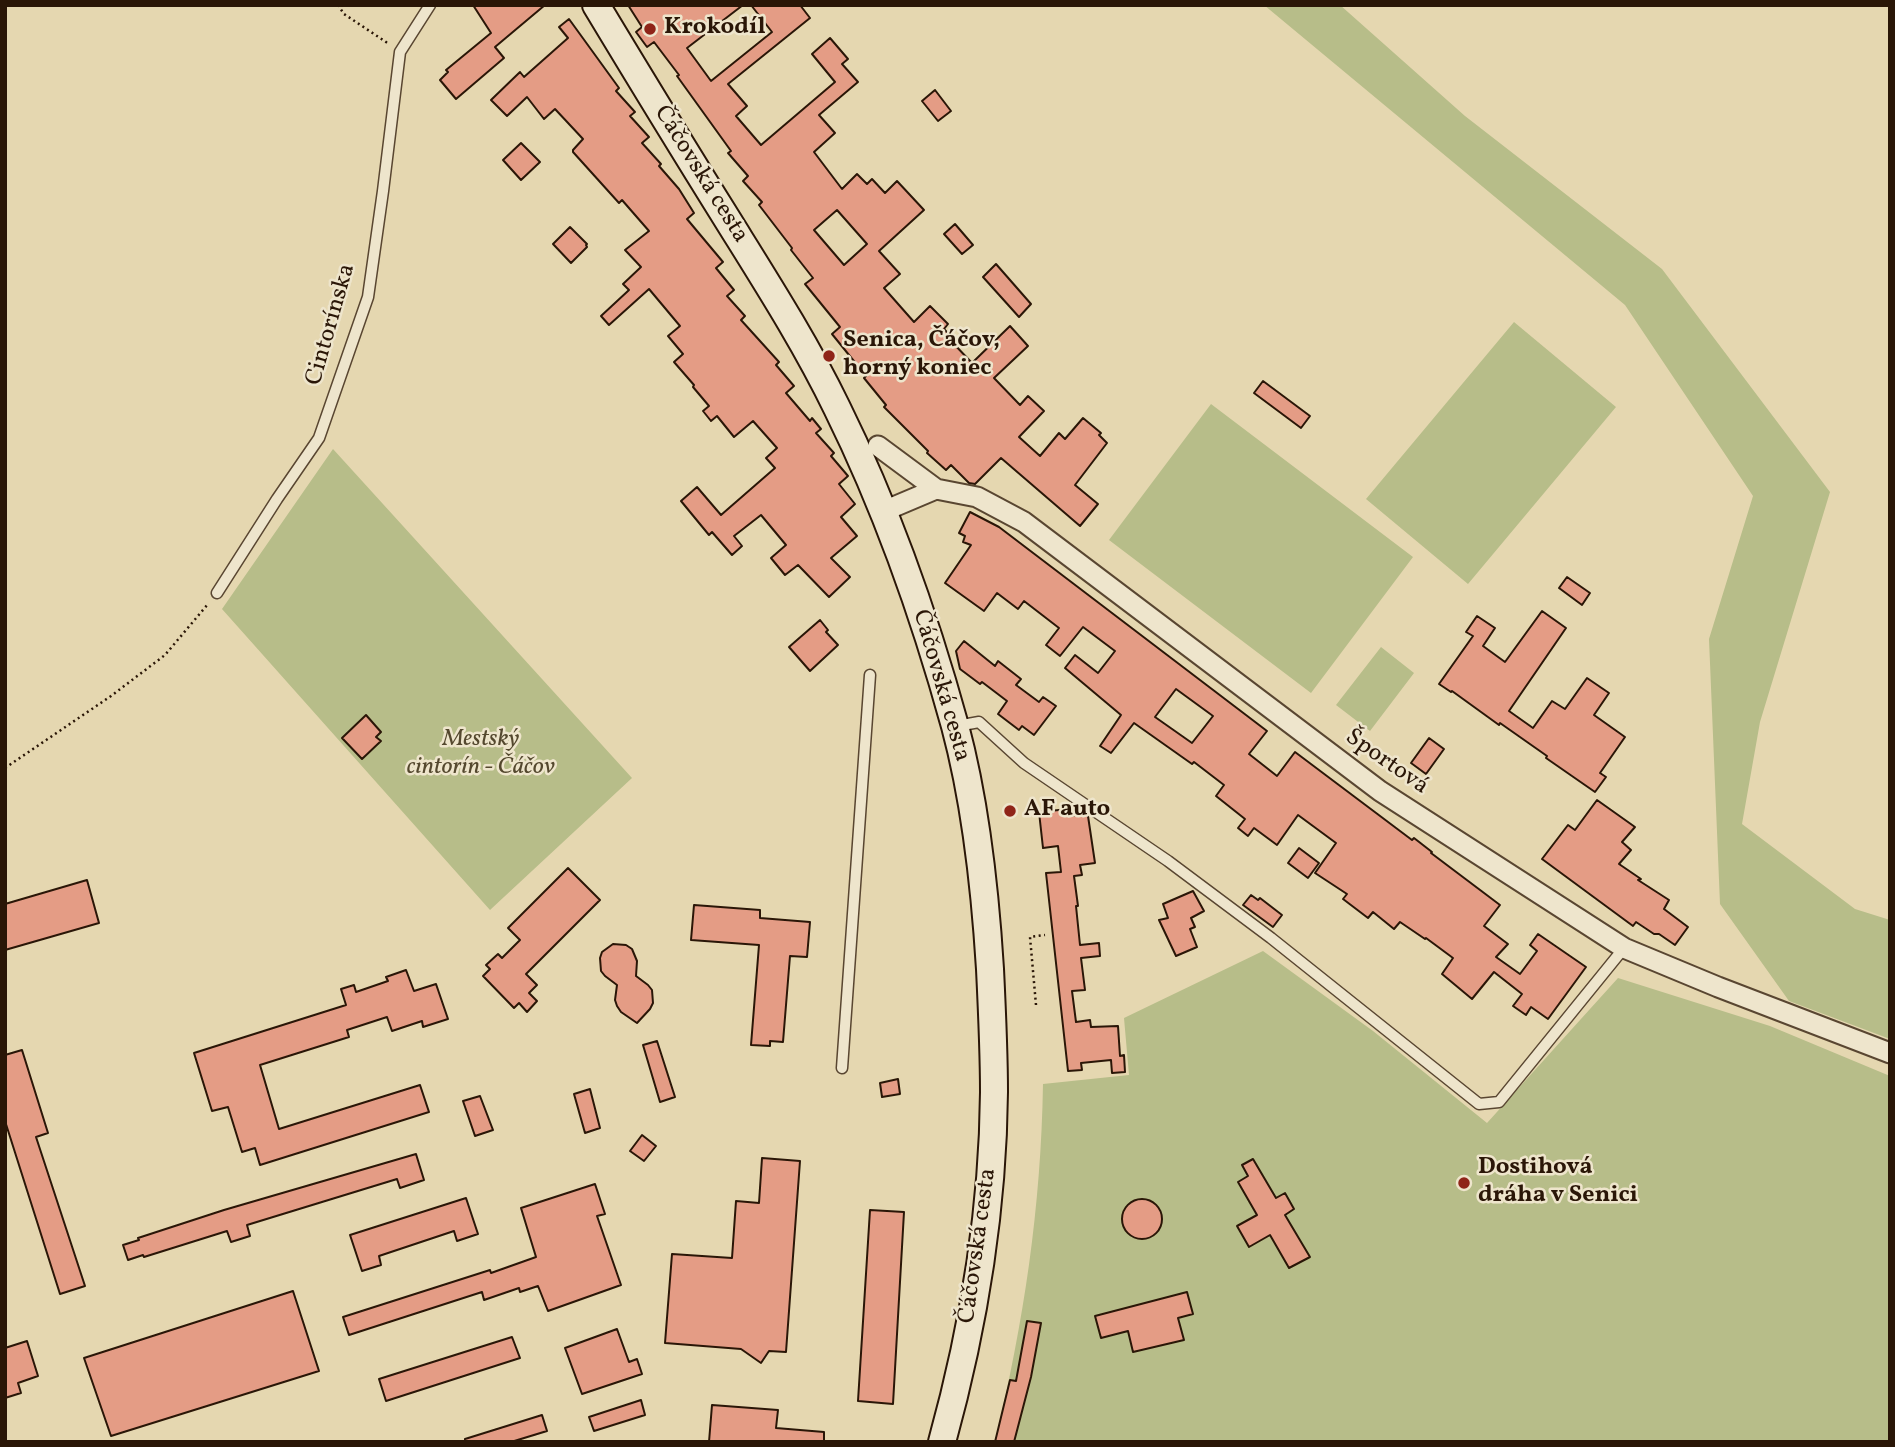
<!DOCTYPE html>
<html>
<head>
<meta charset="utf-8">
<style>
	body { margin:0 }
	#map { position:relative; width:1895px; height:1447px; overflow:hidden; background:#e5d7b0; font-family:Vollkorn,serif }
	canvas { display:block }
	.frame { position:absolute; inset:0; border:7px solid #2a1607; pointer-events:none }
</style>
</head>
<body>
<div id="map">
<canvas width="1895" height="1447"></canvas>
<div class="frame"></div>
</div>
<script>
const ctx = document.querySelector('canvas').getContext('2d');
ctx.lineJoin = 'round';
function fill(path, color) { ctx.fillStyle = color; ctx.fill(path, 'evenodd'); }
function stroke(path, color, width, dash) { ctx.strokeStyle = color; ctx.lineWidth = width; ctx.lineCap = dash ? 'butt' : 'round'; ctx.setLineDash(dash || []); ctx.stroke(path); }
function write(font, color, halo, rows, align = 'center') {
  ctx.font = font + ' Vollkorn,serif'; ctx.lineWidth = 5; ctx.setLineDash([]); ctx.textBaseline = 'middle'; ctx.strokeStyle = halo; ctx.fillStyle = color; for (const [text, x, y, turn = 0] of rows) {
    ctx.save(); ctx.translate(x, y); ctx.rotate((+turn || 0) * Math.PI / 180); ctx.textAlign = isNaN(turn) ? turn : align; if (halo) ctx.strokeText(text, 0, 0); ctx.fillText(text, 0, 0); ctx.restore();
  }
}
fill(new Path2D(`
	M 1264,5 L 1340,5 L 1465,116 L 1662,269 L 1830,492 L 1760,722 L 1742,824 L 1855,909 L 1890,920 L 1890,1039 L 1789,1001 L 1720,904 L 1709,639 L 1753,496 L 1625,305 Z
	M 1514,322 L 1616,407 L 1468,584 L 1366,499 Z
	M 1211,404 L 1413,557 L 1311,693 L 1109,540 Z
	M 333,449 L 632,778 L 490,910 L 222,609 Z
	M 1381,647 L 1414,673 L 1370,731 L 1336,705 Z
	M 1263,951 L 1373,1031 L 1487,1123 L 1618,978 L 1770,1026 L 1890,1076 L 1890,1442 L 995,1442 C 1024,1321 1041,1208 1043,1084 L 1129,1075 L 1124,1018 Z`), '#b7bd89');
const building = new Path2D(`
	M 473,5 L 545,5 L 495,47 L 504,58 L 456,99 L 440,80 L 448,72 L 446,70 L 491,33 Z
	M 628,5 L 743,5 L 687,48 L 711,81 L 772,32 L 751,5 L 800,5 L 810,18 L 728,84 L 747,106 L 736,116 L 761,145 L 835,82 L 812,54 L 830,38 L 848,59 L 842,64 L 858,82 L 819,115 L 835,133 L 814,152 L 842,189 L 857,174 L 867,184 L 872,179 L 885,193 L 897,181 L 924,210 L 879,251 L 900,274 L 884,288 L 914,322 L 930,306 L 948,324 L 944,329 L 954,340 L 952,342 L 972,363 L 1010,326 L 1028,346 L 994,378 L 1020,405 L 1028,396 L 1044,411 L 1019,437 L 1040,456 L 1059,433 L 1065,439 L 1083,418 L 1101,433 L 1099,435 L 1107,443 L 1075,485 L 1098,504 L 1080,526 L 1001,458 L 975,484 L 969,483 L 951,465 L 946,470 L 927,453 L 928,451 L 884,407 L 886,405 L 864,378 L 866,376 L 832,334 L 840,327 L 805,284 L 813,278 L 791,250 L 792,248 L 759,205 L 762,202 L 743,181 L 748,176 L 728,153 L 731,151 L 677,76 L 679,75 L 654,42 L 647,47 L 636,32 L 642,27 ZM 837,210 L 867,244 L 844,265 L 814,230 Z
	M 569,19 L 619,88 L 616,91 L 635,112 L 630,116 L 649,137 L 642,143 L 661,164 L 659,166 L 679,189 L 694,213 L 687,219 L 723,262 L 716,268 L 734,290 L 727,296 L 745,316 L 741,320 L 779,362 L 776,365 L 794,386 L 786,393 L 810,421 L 812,418 L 821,429 L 816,433 L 834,453 L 831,456 L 848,476 L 839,484 L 855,504 L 841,517 L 857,536 L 831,558 L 850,577 L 829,597 L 798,565 L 785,575 L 771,558 L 786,545 L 761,515 L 734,536 L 742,546 L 732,555 L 712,532 L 709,535 L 681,501 L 697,487 L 721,515 L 775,468 L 766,458 L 777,448 L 753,421 L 734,437 L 717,416 L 711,421 L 703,411 L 709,406 L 693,387 L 694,385 L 674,362 L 683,354 L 668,336 L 680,326 L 649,289 L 609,325 L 601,316 L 629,290 L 623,284 L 641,267 L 625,250 L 649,231 L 622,200 L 619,203 L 573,152 L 573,150 L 583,139 L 555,109 L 544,119 L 527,97 L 507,116 L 491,100 L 520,72 L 524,77 L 568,38 L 559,27 Z
	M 935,90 L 951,111 L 938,121 L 922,101 Z
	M 521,143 L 540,162 L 521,180 L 503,160 Z
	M 955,224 L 973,245 L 962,254 L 944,234 Z
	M 570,227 L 587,244 L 586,245 L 587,247 L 571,263 L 553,244 Z
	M 996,264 L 1031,304 L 1019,317 L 983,277 Z
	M 1263,381 L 1310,416 L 1301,428 L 1254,393 Z
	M 970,512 L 999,527 L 1267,731 L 1249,754 L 1277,776 L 1295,752 L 1412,840 L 1414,838 L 1432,852 L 1431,853 L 1500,905 L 1484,926 L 1508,944 L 1496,957 L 1520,974 L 1537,951 L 1530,945 L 1538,934 L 1586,967 L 1548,1019 L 1531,1007 L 1526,1015 L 1513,1006 L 1522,994 L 1494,972 L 1472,999 L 1442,974 L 1453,958 L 1426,938 L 1425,939 L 1400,922 L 1394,929 L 1373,912 L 1368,918 L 1343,899 L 1347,894 L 1315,873 L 1336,843 L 1298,815 L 1277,845 L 1254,828 L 1248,836 L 1238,828 L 1245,819 L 1216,796 L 1224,785 L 1194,762 L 1192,764 L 1134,723 L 1111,753 L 1100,746 L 1121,715 L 1065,668 L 1075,655 L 1098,673 L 1115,651 L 1083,627 L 1060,656 L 1046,645 L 1059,628 L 1024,601 L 1018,609 L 997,593 L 984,611 L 945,583 L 971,545 L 963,542 L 965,536 L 959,533 ZM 1176,689 L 1213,716 L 1192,743 L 1155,717 Z
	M 1567,577 L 1590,593 L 1582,605 L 1559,588 Z
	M 1542,611 L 1566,628 L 1509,711 L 1533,728 L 1552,701 L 1565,709 L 1587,678 L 1609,693 L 1594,715 L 1625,737 L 1600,773 L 1606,777 L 1595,792 L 1546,758 L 1547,756 L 1500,723 L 1499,725 L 1452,691 L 1451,692 L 1439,684 L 1473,636 L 1466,632 L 1477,616 L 1495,628 L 1483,646 L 1505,662 Z
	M 820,620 L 828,630 L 826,632 L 838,645 L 810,671 L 789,647 Z
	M 964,641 L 995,666 L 998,661 L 1021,679 L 1016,685 L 1039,702 L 1043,697 L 1056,706 L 1034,735 L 1022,726 L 1019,730 L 998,714 L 1007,701 L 982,682 L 980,684 L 960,669 L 956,651 Z
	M 366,715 L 381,732 L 376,737 L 381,741 L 362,759 L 342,738 Z
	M 1429,738 L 1444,749 L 1426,774 L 1411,763 Z
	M 1597,800 L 1635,827 L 1622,842 L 1631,850 L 1619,864 L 1641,879 L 1638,880 L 1669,900 L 1664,909 L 1688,927 L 1675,945 L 1659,934 L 1654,934 L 1636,922 L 1633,926 L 1542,859 L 1568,825 L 1575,830 Z
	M 1069,809 L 1069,816 L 1086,814 L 1088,816 L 1095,863 L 1080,865 L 1082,875 L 1074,876 L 1078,906 L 1076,906 L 1080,945 L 1099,943 L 1100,956 L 1081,958 L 1085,990 L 1072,991 L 1076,1022 L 1090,1020 L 1091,1027 L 1118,1026 L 1120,1056 L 1124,1055 L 1125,1072 L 1112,1073 L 1111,1060 L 1081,1063 L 1082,1070 L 1068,1071 L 1046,873 L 1061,872 L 1058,846 L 1043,848 L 1039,812 Z
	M 1299,848 L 1319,863 L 1308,878 L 1288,863 Z
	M 568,868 L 600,900 L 526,974 L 537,985 L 529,993 L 537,1001 L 527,1012 L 519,1003 L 514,1008 L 483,976 L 490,969 L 486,965 L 498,954 L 502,958 L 520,940 L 508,928 Z
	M 87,880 L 99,923 L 5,950 L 5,904 Z
	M 1193,891 L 1204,911 L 1191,918 L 1195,927 L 1190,929 L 1197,947 L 1176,956 L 1159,920 L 1168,918 L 1163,904 Z
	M 1251,895 L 1258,900 L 1260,898 L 1282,915 L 1273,927 L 1243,905 Z
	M 694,905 L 760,910 L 760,918 L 810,922 L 807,957 L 790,956 L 783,1042 L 770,1041 L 770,1046 L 751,1045 L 759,945 L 691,940 Z
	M 613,944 L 626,945 L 632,949 L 637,961 L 636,976 L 648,985 L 652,990 L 653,1003 L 650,1009 L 637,1023 L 621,1012 L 617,1006 L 615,1000 L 617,985 L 605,976 L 601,971 L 600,958 L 602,952 Z
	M 406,970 L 414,991 L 436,984 L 448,1019 L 423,1027 L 422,1021 L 392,1031 L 387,1017 L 347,1030 L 349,1037 L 260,1065 L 279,1129 L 420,1085 L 429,1112 L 260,1165 L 255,1148 L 242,1152 L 228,1107 L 212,1111 L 194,1053 L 346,1005 L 341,989 L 354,985 L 356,992 L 388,981 L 386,977 Z
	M 657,1041 L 675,1097 L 660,1102 L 643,1045 Z
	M 22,1050 L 48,1133 L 36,1137 L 85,1286 L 60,1294 L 5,1121 L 5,1055 Z
	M 898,1079 L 900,1094 L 882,1097 L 880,1083 Z
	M 590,1089 L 600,1128 L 585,1133 L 574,1094 Z
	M 480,1096 L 493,1130 L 475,1136 L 463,1101 Z
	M 642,1135 L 656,1146 L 644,1161 L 630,1151 Z
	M 416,1154 L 424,1180 L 400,1188 L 397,1179 L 247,1225 L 250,1236 L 231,1242 L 227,1231 L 144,1257 L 143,1255 L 128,1260 L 123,1245 L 139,1240 L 138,1238 L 224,1210 Z
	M 762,1158 L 800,1161 L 786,1352 L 769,1351 L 761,1363 L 741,1349 L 665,1343 L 672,1254 L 732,1258 L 736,1201 L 759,1203 Z
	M 1253,1159 L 1276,1198 L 1285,1193 L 1294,1209 L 1285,1215 L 1310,1257 L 1289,1268 L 1270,1235 L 1249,1247 L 1237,1226 L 1257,1215 L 1238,1182 L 1248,1176 L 1242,1165 Z
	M 595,1184 L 605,1214 L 597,1216 L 621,1285 L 548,1311 L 538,1286 L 520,1292 L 519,1288 L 484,1300 L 482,1292 L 349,1335 L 343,1317 L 490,1270 L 491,1273 L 536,1257 L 521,1208 Z
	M 466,1198 L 478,1234 L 457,1241 L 454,1231 L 379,1256 L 381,1265 L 362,1271 L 350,1235 Z
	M1122 1219a20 20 0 1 1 40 0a20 20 0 1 1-40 0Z
	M 870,1210 L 904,1212 L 893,1404 L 858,1401 Z
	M 293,1291 L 319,1371 L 111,1436 L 84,1358 Z
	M 1187,1292 L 1193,1314 L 1178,1318 L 1184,1340 L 1133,1352 L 1128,1331 L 1101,1338 L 1095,1316 Z
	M 1027,1321 L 1041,1323 L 1031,1377 L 1014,1442 L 995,1442 L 1010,1380 L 1016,1381 Z
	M 617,1329 L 629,1362 L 637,1359 L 642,1374 L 582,1394 L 565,1348 Z
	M 512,1337 L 520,1358 L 386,1401 L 379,1379 Z
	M 27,1341 L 38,1376 L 18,1383 L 21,1393 L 5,1398 L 5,1348 Z
	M 641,1400 L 645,1415 L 594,1431 L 589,1417 Z
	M 712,1405 L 778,1410 L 776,1428 L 824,1432 L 824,1442 L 709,1442 Z
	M 542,1415 L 547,1431 L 511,1442 L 465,1442 L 465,1439 Z`);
fill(building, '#e49c85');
stroke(building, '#2a1607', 2);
const service = new Path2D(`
	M 217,593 L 277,499 L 319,438 L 368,297 L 383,191 L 400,52 L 430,5
	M 957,726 L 979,722 L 1024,763 L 1168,861 L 1271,938 L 1479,1104 L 1499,1102 L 1624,948
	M 842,1068 L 870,675`);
const minor = new Path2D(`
	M 878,446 L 936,489
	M 884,511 L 936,489 L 977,497 L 1024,522 L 1380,791 L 1624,948 L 1718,987 L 1890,1053`);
const secondary = new Path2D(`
	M 596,5 C 640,78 684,150 729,222 C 767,283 806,344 837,408 C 887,509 925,617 955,726 C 976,804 985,888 990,969 C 992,1010 994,1051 994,1092 C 993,1209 973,1330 942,1442`);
stroke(service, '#594631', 13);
stroke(minor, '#594631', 23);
stroke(secondary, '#2a1607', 30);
stroke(new Path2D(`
	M 338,5 L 344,14 L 389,44
	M 5,768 L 111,696 L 165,655 L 208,604
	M 1036,1005 L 1030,937 L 1045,935`), '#2a1607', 2.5, [2, 3.5]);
stroke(service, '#eee5cc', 10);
stroke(minor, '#eee5cc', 19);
stroke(secondary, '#eee5cc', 26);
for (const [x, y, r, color] of [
	[650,29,7,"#8f2418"],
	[829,356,7,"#8f2418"],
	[1010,811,7,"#8f2418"],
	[1464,1183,7,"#8f2418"]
]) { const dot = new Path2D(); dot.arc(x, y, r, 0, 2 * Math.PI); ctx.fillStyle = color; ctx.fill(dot); stroke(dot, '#eee5cc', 2.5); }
write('bold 24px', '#2a1607', '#eee5cc', [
	["Krokodíl",664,29],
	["Senica, Čáčov,",843,342],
	["horný koniec",843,370],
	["AF auto",1024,811],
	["Dostihová",1478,1169],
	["dráha v Senici",1478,1197]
], 'left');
write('24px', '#2a1607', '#eee5cc', [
	["Čáčovská cesta",700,175,58],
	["Cintorínska",332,325,-74],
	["Čáčovská cesta",940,686,74],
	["Športová",1386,763,35],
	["Čáčovská cesta",979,1246,-82]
]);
write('italic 24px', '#54482e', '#eee5cc', [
	["Mestský",481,741],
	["cintorín - Čáčov",481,769]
]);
</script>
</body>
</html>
